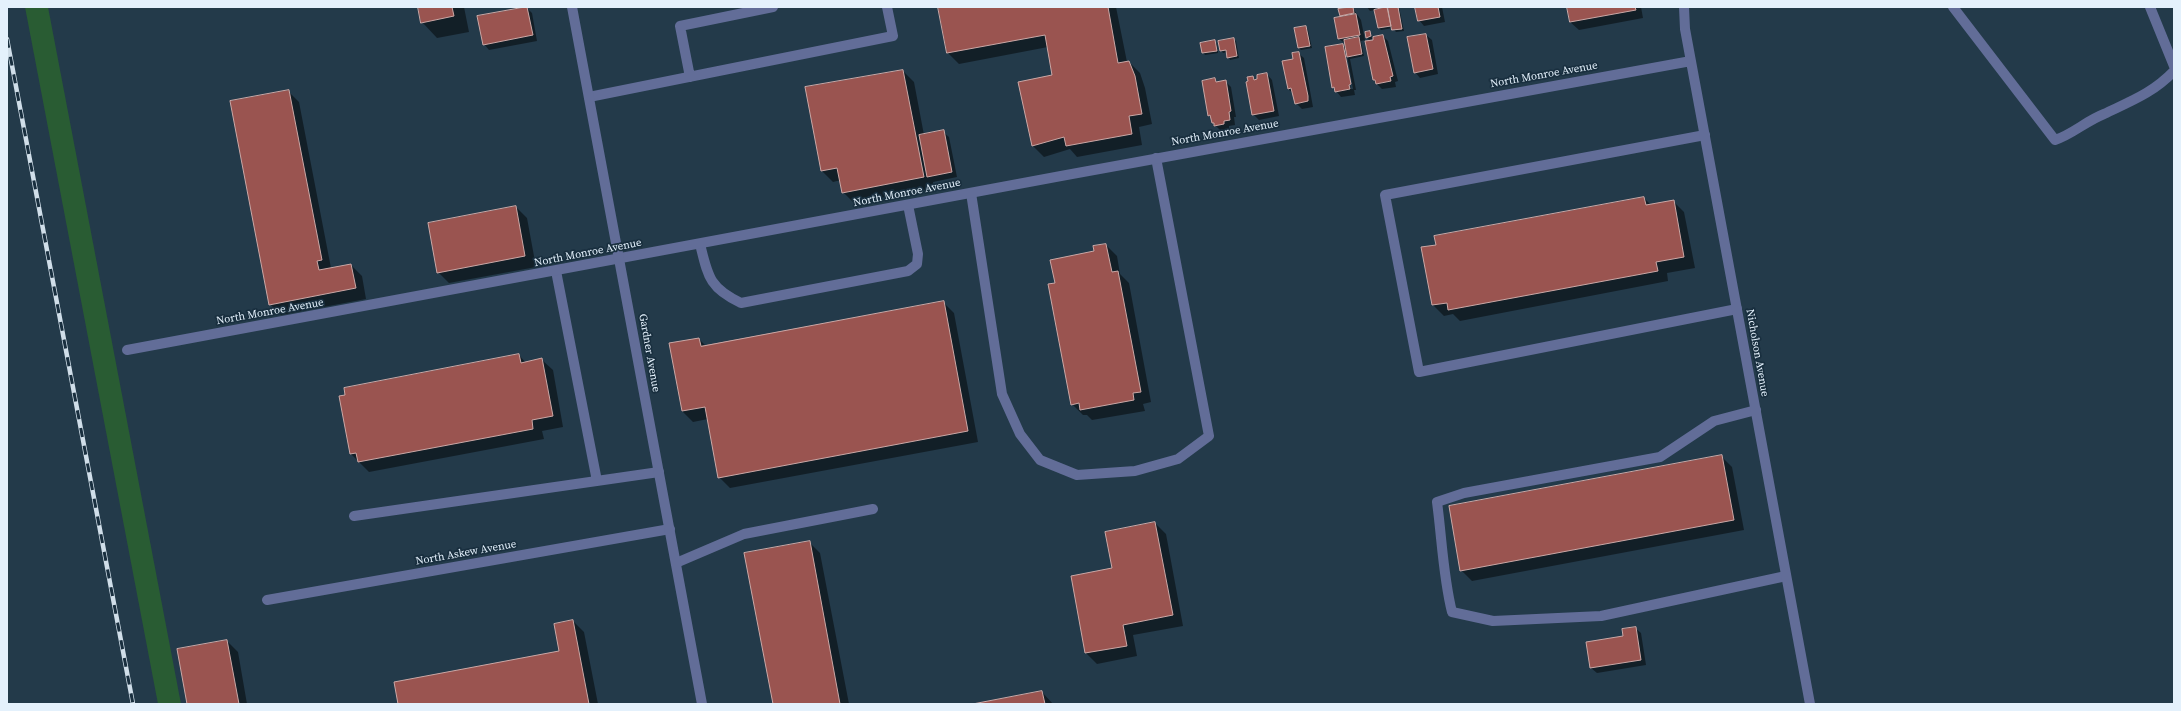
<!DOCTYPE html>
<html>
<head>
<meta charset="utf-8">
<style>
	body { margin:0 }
	#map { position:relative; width:2181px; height:711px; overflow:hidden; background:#233a4a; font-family:"Source Serif 4",serif }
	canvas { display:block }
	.frame { position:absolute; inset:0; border:8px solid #e4f1fc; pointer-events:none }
</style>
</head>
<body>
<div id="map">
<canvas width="2181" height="711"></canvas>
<div class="frame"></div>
</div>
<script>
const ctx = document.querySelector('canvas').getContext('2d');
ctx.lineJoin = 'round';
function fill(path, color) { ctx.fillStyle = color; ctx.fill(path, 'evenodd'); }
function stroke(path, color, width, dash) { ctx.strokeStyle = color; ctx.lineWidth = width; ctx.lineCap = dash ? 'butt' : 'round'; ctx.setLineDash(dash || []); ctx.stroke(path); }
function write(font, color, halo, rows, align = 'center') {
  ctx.font = font + ' "Source Serif 4",serif'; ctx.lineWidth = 3.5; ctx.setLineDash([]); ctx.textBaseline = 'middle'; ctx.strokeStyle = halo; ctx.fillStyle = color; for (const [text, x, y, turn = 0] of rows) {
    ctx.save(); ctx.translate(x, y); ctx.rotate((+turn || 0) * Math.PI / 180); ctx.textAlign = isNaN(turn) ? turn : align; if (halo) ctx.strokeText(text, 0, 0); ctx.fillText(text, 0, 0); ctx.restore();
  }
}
fill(new Path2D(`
	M 25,7 L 48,7 L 181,704 L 158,704 Z`), '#295c33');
fill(new Path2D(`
	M 419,7 L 464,7 L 469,32 L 437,38 L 422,22 Z
	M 939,7 L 1116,7 L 1127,62 L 1129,62 L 1140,73 L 1145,88 L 1152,124 L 1139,127 L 1142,145 L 1077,157 L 1070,149 L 1044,157 L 1033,146 L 1020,83 L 1053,76 L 1048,47 L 959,64 L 948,53 Z
	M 1352,7 L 1361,20 L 1365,40 L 1361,41 L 1364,56 L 1350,59 L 1356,90 L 1354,90 L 1355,95 L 1341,97 L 1333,87 L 1343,45 L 1347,49 L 1346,44 L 1339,39 L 1335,19 L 1343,17 L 1340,9 ZM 1343,50 L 1346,50 L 1353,89 L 1351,89 Z
	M 1367,7 L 1375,7 L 1375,10 L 1370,11 Z
	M 1389,7 L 1399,7 L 1404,31 L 1396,32 L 1393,28 L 1381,30 L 1378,27 L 1375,10 Z
	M 1416,7 L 1442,7 L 1445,22 L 1424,26 L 1419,20 Z
	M 1568,7 L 1641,7 L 1643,18 L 1579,30 L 1570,22 Z
	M 527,8 L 532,13 L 537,41 L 489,50 L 484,44 Z
	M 1306,27 L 1308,30 L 1312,48 L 1301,50 L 1299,48 Z
	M 1369,32 L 1372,38 L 1383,36 L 1388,41 L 1398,81 L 1395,82 L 1396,87 L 1382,89 L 1373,80 L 1374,41 L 1374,38 L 1369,40 L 1367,37 Z
	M 1426,35 L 1432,40 L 1438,74 L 1420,78 L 1415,72 Z
	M 1233,39 L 1236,41 L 1239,58 L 1230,60 L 1227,52 L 1223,53 L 1221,50 Z
	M 1214,41 L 1217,44 L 1218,53 L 1205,55 L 1203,52 Z
	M 1298,53 L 1304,58 L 1313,107 L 1302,109 L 1296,103 L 1294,94 L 1288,89 L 1294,59 Z
	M 903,71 L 914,82 L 924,135 L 943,132 L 949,137 L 957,177 L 933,182 L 934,188 L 854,203 L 843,192 L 841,180 L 833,182 L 822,171 L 806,88 Z
	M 1267,74 L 1272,80 L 1279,116 L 1259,120 L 1253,114 L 1253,77 L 1256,80 Z
	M 1215,79 L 1218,83 L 1225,81 L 1231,87 L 1236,117 L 1234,117 L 1235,125 L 1229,126 L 1229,129 L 1221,131 L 1213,123 L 1209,115 Z
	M 288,91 L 299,102 L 331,268 L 351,265 L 362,276 L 366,299 L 281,315 L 270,304 Z
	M 1644,198 L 1651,205 L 1673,201 L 1684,212 L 1695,268 L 1667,273 L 1668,281 L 1460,321 L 1453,314 L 1444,316 L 1433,305 Z
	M 516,207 L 527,218 L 536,267 L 449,283 L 438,272 Z
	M 1106,245 L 1117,256 L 1120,274 L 1129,283 L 1151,402 L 1143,404 L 1145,411 L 1092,420 L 1087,415 L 1083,415 L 1072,404 L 1056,284 Z
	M 943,302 L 954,313 L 978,442 L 730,488 L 719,477 L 708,419 L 693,422 L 682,411 L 670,344 L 699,339 L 706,346 Z
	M 519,355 L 526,363 L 542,360 L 553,370 L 563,427 L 542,431 L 544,439 L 369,472 L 351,454 Z
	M 1721,456 L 1732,467 L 1744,530 L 1472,581 L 1461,570 Z
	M 1155,523 L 1166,534 L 1183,626 L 1133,635 L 1137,656 L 1097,664 L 1086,653 L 1072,576 L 1113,569 Z
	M 809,542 L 820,553 L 849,704 L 774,704 Z
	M 573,621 L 584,632 L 598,704 L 399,704 L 560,652 Z
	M 1635,628 L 1641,633 L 1646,665 L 1597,673 L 1591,668 Z
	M 227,641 L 238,652 L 247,704 L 188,704 Z
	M 1042,692 L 1053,704 L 979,704 Z`), '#0007');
const building = new Path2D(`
	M 418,7 L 452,7 L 454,16 L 421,23 Z
	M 527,7 L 533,35 L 483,45 L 477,16 Z
	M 938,7 L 1108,7 L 1118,63 L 1129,61 L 1135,76 L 1142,114 L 1129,116 L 1132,134 L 1066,146 L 1064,137 L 1032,146 L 1018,82 L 1052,75 L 1045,35 L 947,53 Z
	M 1353,7 L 1354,13 L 1340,16 L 1338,9 Z
	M 1387,7 L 1391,26 L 1378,28 L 1374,10 Z
	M 1388,7 L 1398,7 L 1402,29 L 1392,30 Z
	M 1415,7 L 1438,7 L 1440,17 L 1418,21 Z
	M 1567,7 L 1635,7 L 1636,10 L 1570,22 Z
	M 1356,14 L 1360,35 L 1338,39 L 1334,18 Z
	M 1306,26 L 1310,46 L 1298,48 L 1294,28 Z
	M 1370,31 L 1371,36 L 1366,38 L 1365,32 Z
	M 1426,34 L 1433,69 L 1414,73 L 1407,37 Z
	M 1383,35 L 1393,76 L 1390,77 L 1391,81 L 1376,84 L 1375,80 L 1373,80 L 1365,41 L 1373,40 L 1373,37 Z
	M 1359,37 L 1362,54 L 1347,57 L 1344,40 Z
	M 1234,38 L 1237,56 L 1227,58 L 1226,50 L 1220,51 L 1218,41 Z
	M 1215,40 L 1217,51 L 1202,53 L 1200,43 Z
	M 1343,44 L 1351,84 L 1349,85 L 1350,89 L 1335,92 L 1334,87 L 1332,88 L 1325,47 Z
	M 1299,52 L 1308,96 L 1308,101 L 1295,104 L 1291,88 L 1288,89 L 1282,61 L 1293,59 L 1292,53 Z
	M 903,70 L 924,177 L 842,193 L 837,168 L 821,171 L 805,87 Z
	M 1267,73 L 1274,111 L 1252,115 L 1246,82 L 1248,81 L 1247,77 L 1253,76 L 1254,80 L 1257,79 L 1257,75 Z
	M 1215,78 L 1216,82 L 1226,80 L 1231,111 L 1229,112 L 1230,120 L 1224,121 L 1224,124 L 1214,126 L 1214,123 L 1212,123 L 1210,115 L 1208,116 L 1202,81 Z
	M 289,90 L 322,260 L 317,261 L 319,270 L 351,264 L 356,288 L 269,305 L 230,101 Z
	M 944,130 L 952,172 L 927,177 L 919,135 Z
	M 1644,197 L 1646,205 L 1674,200 L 1684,257 L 1656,262 L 1658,271 L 1448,310 L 1447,303 L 1432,305 L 1421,247 L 1436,245 L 1434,236 Z
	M 516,206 L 525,256 L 437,273 L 428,223 Z
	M 1106,244 L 1112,272 L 1118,271 L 1141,392 L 1133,393 L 1134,400 L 1080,410 L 1079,403 L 1071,405 L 1048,284 L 1055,283 L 1050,260 L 1094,251 L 1093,246 Z
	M 944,301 L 968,431 L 718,478 L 705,407 L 682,411 L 669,343 L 699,338 L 701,346 Z
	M 519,354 L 521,363 L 542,358 L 553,416 L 532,420 L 533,429 L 358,462 L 356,453 L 350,454 L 339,396 L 345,395 L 344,388 Z
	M 1722,455 L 1734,520 L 1460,571 L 1449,506 Z
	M 1155,522 L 1173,615 L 1123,625 L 1127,646 L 1085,653 L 1071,576 L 1112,568 L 1105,532 Z
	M 810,541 L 840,704 L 773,704 L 744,553 Z
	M 573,620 L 589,704 L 398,704 L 394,682 L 559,651 L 554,624 Z
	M 1636,627 L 1641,660 L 1590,668 L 1586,642 L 1623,636 L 1622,629 Z
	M 227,640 L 239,704 L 187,704 L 177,649 Z
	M 1042,691 L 1045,704 L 973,704 Z`);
fill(building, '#9a5450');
stroke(building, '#cba8a6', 1);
stroke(new Path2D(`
	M 1953,7 L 2055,140 C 2073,134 2086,121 2104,114 C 2131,101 2153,93 2174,71
	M 2150,7 L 2174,66
	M 690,77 L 680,26 L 773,7
	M 589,97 L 893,36 L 887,7
	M 1705,135 L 1385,195 L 1419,372 L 1737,309
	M 971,193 L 1002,394 L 1020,434 L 1040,460 L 1077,475 L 1135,471 L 1178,459 L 1209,436 L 1156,158
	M 700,244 C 708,276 709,288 741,303 L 908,271 L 917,264 L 918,254 L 908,205
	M 556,271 L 597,481
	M 1756,410 L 1714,421 L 1660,457 L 1464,493 L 1437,502 C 1442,539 1443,576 1452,612 L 1493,621 L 1601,616 L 1786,576
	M 354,516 L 659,472
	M 676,563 L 744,534 L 873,509
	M 267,600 L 670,529`), '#626d98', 10);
stroke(new Path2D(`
	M 1684,7 L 1685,29 L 1810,704
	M 127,350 L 1061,176 L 1691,61`), '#626d98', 10);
stroke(new Path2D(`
	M 572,7 L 702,704`), '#626d98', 10);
const rail = new Path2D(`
	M 7,39 L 133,704`);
stroke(rail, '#d0dee9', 4.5);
stroke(rail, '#192f3f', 3, [9]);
write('11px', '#e4f1fc', '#192f3f', [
	["North Monroe Avenue",1544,75,-10],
	["North Monroe Avenue",1225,133,-10],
	["North Monroe Avenue",907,193,-11],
	["North Monroe Avenue",588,253,-11],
	["North Monroe Avenue",270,312,-10],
	["Gardner Avenue",649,353,80],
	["Nicholson Avenue",1757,353,80],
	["North Askew Avenue",466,553,-10]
]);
</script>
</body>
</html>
